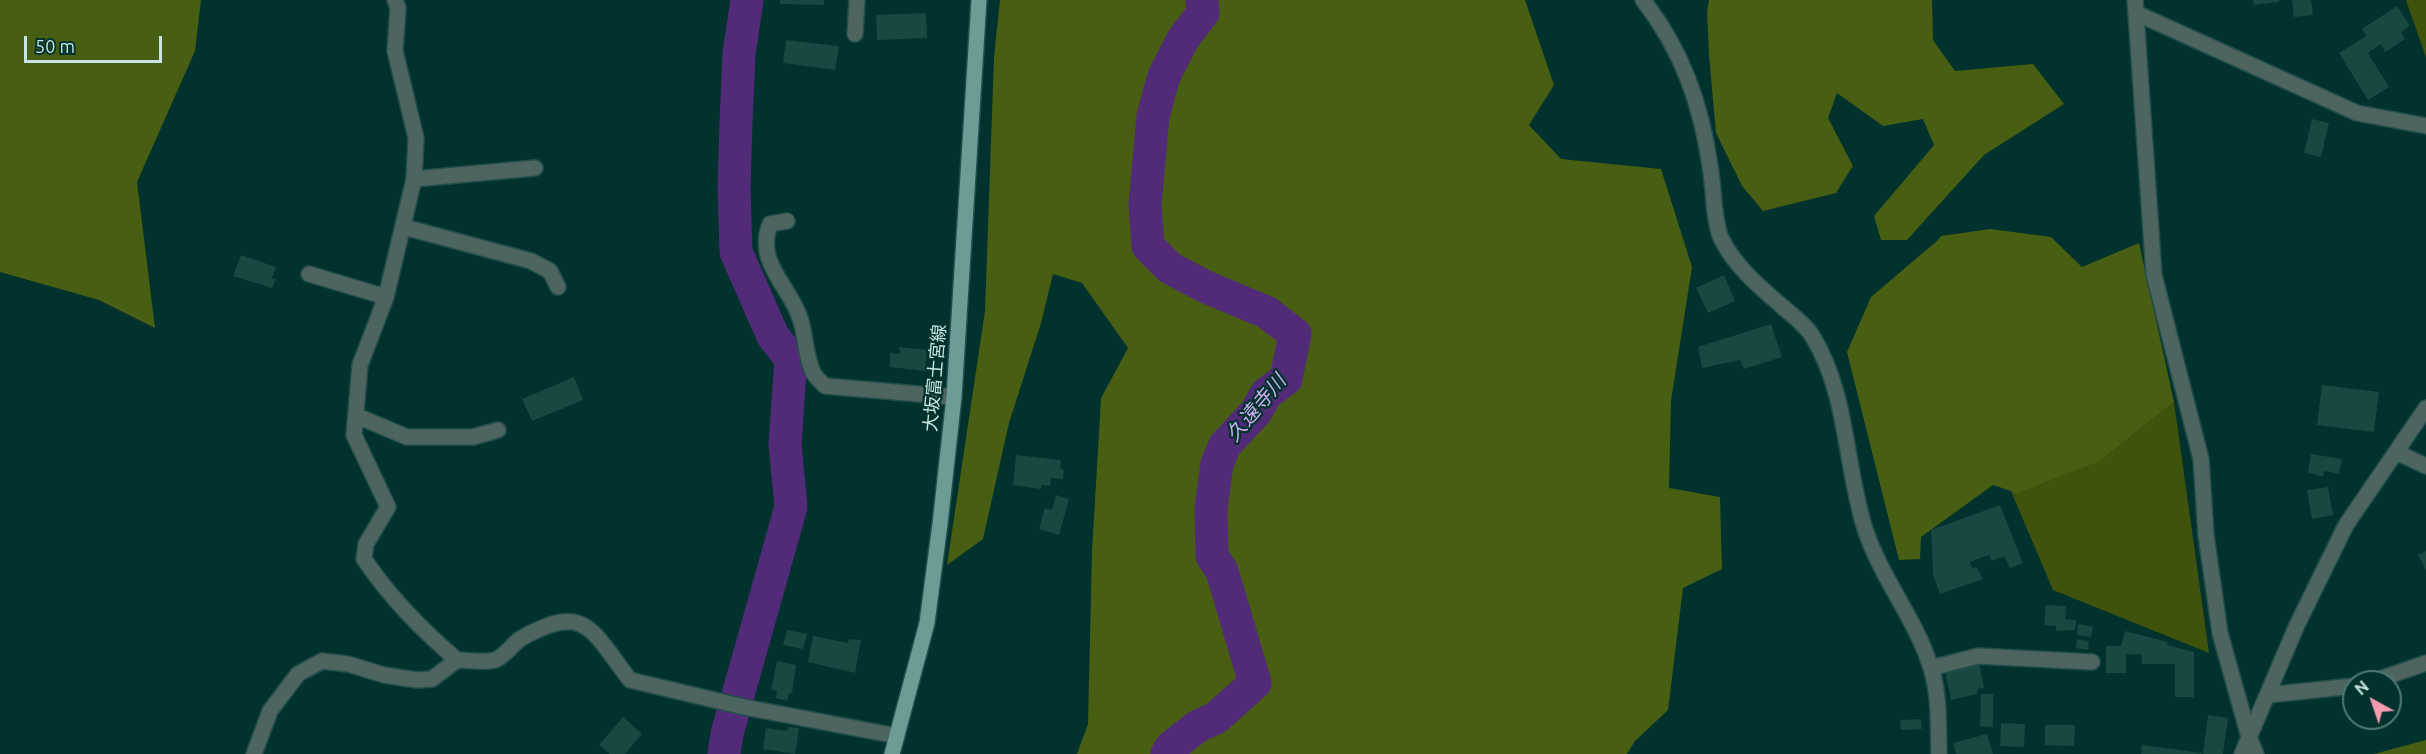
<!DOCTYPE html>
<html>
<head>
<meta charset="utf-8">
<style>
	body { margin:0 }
	#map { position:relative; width:2426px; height:754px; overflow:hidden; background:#01322d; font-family:Ubuntu,sans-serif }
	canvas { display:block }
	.north { position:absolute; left:2342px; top:670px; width:60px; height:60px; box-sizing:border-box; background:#01322d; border:2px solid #517975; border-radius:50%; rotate:320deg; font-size:16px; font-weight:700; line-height:24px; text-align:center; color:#c8e4e0 }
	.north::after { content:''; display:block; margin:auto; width:21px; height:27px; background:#f29aaf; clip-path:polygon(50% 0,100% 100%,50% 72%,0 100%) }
	.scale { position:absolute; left:24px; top:36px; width:138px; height:27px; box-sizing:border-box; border:3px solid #c8e4e0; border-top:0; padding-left:8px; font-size:18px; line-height:21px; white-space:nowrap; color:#c8e4e0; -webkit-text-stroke:4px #01322d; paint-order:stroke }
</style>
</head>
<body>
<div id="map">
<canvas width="2426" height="754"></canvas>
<div class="north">N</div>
<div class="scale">50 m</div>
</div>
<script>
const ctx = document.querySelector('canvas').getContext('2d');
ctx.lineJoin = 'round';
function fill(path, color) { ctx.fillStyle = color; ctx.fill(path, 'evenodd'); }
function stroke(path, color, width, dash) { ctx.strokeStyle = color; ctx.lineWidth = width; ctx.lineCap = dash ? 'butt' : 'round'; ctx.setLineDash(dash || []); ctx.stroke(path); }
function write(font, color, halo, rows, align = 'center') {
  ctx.font = font + ' Ubuntu,"Noto Sans JP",sans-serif'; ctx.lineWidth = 4.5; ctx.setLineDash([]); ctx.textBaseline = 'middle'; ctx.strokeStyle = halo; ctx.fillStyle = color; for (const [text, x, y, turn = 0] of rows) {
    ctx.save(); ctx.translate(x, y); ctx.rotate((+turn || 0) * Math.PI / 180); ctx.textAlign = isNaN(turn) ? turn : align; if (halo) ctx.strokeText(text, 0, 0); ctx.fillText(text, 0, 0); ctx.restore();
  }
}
fill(new Path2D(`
	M 2406,0 L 2426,0 L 2426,57 L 2425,55 Z
	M 2174,402 L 2209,653 L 2053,590 L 2011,491 L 2105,457 Z`), '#40530c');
fill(new Path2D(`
	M 0,0 L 201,0 L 195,51 L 137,182 L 155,328 L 99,300 L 0,272 Z
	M 1000,0 L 1525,0 L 1554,85 L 1529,125 L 1561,159 L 1661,169 L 1692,267 L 1671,401 L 1669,488 L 1720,497 L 1722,569 L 1683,588 L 1668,710 L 1635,741 L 1627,754 L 1077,754 L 1088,724 L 1092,552 L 1101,398 L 1128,348 L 1082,283 L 1053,274 L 1041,323 L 1009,423 L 983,539 L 947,565 L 985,311 L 994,57 Z
	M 1709,0 L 1932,0 L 1933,40 L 1955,71 L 2033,64 L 2064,104 L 1984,155 L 1907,240 L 1881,240 L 1874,216 L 1934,145 L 1923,119 L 1883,126 L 1837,93 L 1828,118 L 1853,166 L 1836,193 L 1763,211 L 1742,186 L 1716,133 L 1709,55 L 1707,12 Z
	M 1990,229 L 2051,237 L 2082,267 L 2139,243 L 2174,402 L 2100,461 L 2017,493 L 1993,485 L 1921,537 L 1920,559 L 1899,560 L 1847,352 L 1871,297 L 1938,240 L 1941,236 Z
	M 2426,740 L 2426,754 L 2374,754 Z`), '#485e12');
stroke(new Path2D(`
	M 724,754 L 727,734 L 791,507 L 785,444 L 791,359 L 773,336 L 736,252 L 734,188 L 736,122 L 739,54 L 747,0
	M 1167,754 L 1171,747 L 1198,726 L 1216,718 L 1255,683 L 1222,571 L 1212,556 L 1211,508 L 1217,464 L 1225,445 L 1256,412 L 1266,394 L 1286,379 L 1295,334 L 1266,312 L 1206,287 L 1170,268 L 1148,246 L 1145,205 L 1153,116 L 1164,76 L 1183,39 L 1203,13 L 1202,0`), '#522b78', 33);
fill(new Path2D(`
	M 780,0 L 824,0 L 824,5 L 780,4 Z
	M 2253,0 L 2279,0 L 2279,2 L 2254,5 Z
	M 2292,0 L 2311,0 L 2313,15 L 2294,17 Z
	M 2397,6 L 2410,26 L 2401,32 L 2405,39 L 2385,52 L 2381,44 L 2368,53 L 2389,87 L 2368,100 L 2339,53 L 2366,36 L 2362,29 Z
	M 926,13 L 927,38 L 877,40 L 876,15 Z
	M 786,40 L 839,46 L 835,70 L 783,63 Z
	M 2312,119 L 2329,123 L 2321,157 L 2304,153 Z
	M 241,255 L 276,267 L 272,278 L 276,279 L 272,288 L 233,276 Z
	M 1724,275 L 1735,301 L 1708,313 L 1696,288 Z
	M 1771,324 L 1782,357 L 1744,369 L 1740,360 L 1702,368 L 1698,347 Z
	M 899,347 L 927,350 L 925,371 L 890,367 L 890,353 L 900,354 Z
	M 574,377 L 583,400 L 532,421 L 522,399 Z
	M 2322,385 L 2379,392 L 2374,432 L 2317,425 Z
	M 2311,454 L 2342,459 L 2339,474 L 2324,471 L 2323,477 L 2308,472 Z
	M 1016,455 L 1061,460 L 1060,467 L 1064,470 L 1063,479 L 1051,478 L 1050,486 L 1041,485 L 1041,489 L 1013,485 Z
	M 2328,487 L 2333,515 L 2312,519 L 2307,490 Z
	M 1056,495 L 1069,499 L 1059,535 L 1039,529 L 1045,508 L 1052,510 Z
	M 2000,505 L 2023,563 L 2010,568 L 2004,556 L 1992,561 L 1989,555 L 1970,562 L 1972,568 L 1977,567 L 1983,579 L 1940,594 L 1933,575 L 1931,530 Z
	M 2426,551 L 2426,570 L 2418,555 Z
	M 2046,605 L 2066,606 L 2065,619 L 2076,620 L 2075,630 L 2056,631 L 2056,626 L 2044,625 Z
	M 2078,624 L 2093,627 L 2091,637 L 2077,635 Z
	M 787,630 L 807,634 L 803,649 L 783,645 Z
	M 2125,631 L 2168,642 L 2167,645 L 2194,652 L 2194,697 L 2175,697 L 2175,664 L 2142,664 L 2141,654 L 2126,655 L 2126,673 L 2106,673 L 2106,646 L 2121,646 Z
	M 813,636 L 848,643 L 849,639 L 861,640 L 855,673 L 808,662 Z
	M 2077,639 L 2089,641 L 2088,650 L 2076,648 Z
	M 777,661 L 796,665 L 792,693 L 789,693 L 787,701 L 776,698 L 777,691 L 771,690 Z
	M 1979,663 L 1984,688 L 1977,689 L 1977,694 L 1951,700 L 1945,671 Z
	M 1981,694 L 1993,694 L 1993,727 L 1980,726 Z
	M 2208,715 L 2228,718 L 2223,754 L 2203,754 Z
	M 623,717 L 642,734 L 625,754 L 610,754 L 599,745 Z
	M 1921,719 L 1922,729 L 1901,730 L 1900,720 Z
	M 2001,723 L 2025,724 L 2024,747 L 2000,746 Z
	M 2045,725 L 2075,725 L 2074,746 L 2045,745 Z
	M 788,727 L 799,728 L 795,754 L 763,749 L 766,728 L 787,731 Z
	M 1987,734 L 1993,754 L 1956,754 L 1953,743 Z
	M 2142,745 L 2202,753 L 2202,754 L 2141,754 Z`), '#194741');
const minor = new Path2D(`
	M 395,0 L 398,8 L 395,51 L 416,138 L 414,179 L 386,297 L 360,365 L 354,435 L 388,507 L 366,544 L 364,559 C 389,596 423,631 457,660 C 468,660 485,663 495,660 C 504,657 512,645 520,639 C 586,601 591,630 630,680 L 744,707 L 897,736
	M 1643,0 C 1682,50 1701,104 1710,166 C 1714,187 1713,219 1721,238 C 1735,267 1761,288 1784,308 C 1795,317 1806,326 1813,337 C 1848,395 1845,466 1865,529 C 1881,578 1916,619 1931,668 C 1940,696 1938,726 1939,754
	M 2135,0 L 2154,275 L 2201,459 L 2206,535 L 2220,633 L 2249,737 L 2256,754
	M 2136,13 L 2357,113 L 2426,126
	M 855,34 L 857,0
	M 414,179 L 535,168
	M 787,221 L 770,224 C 755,262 789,285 800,318 C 806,335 805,356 813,372 C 815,377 821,382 825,386 L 954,397
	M 404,227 L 531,261 L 550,271 L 558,287
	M 309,274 L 386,297
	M 357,416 L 407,437 L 473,437 L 498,430
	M 2396,452 L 2426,466
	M 1931,668 L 1978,656 L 2092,662
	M 2371,682 L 2426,663
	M 2267,695 L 2354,686
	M 254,754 L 270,711 L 298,674 L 322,661 L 348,664 L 384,675 L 417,680 L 432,679 L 457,660
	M 2242,754 L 2297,625 L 2346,525 L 2426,408`);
const major = new Path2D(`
	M 892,754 L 927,623 L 940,524 L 954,397 L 979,0`);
stroke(minor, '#214e4a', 18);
stroke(major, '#214e4a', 18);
stroke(minor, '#4d6460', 15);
stroke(major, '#6c9c95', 15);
write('18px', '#c8e4e0', '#01322d', [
	["大坂富士宮線",935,378,-85]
]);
write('italic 20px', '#ccb0f0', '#01322d', [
	["久遠寺川",1256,408,-50]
]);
</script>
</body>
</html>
